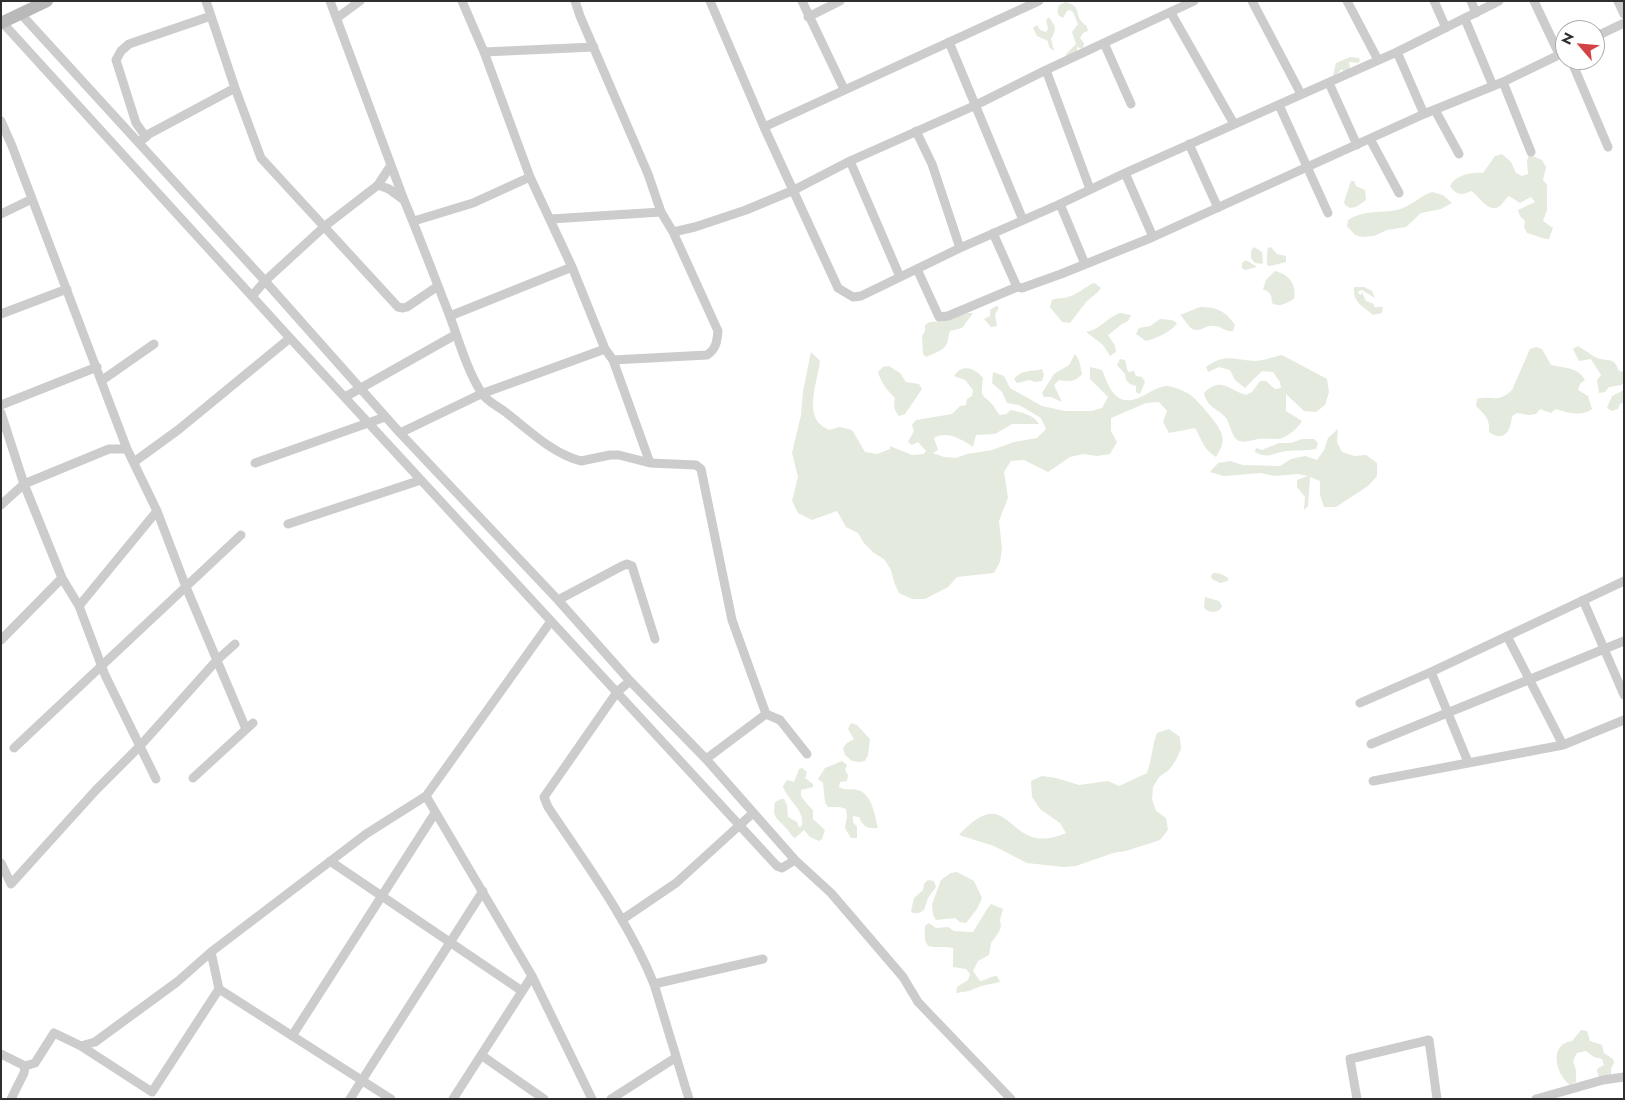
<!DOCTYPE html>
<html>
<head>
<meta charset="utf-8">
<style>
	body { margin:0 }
	#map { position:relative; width:1625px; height:1100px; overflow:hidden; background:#fff; font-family:Jost,sans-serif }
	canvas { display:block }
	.frame { position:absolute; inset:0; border:2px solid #2f2f2f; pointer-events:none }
	.north { position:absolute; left:1555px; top:20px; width:50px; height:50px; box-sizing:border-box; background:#fff; border:1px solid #acacac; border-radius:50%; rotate:297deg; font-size:14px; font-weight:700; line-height:20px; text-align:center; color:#2f2f2f }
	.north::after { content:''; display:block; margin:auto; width:18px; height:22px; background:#d34345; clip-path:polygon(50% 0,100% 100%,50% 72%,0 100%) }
</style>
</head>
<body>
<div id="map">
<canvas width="1625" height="1100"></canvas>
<div class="frame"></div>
<div class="north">N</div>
</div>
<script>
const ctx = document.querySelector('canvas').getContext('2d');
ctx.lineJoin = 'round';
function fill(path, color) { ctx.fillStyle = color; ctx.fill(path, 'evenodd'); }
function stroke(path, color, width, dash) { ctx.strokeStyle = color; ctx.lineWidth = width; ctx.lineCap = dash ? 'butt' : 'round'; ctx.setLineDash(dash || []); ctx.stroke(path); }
fill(new Path2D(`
	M 1066,2 C 1081,7 1075,12 1081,21 C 1084,25 1087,24 1088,31 L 1083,33 L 1080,38 L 1084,43 L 1083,49 L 1077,47 L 1077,54 L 1067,57 L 1066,54 L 1076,44 L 1072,32 L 1078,24 L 1073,12 L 1070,10 L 1067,11 L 1063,18 C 1056,15 1057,11 1059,5 Z
	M 1049,17 C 1056,27 1057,29 1051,39 L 1054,51 L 1049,47 L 1048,41 L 1037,36 L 1033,28 L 1037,25 L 1040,30 L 1046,32 L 1048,29 L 1046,20 Z
	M 1350,57 L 1359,58 L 1360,61 L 1358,63 L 1349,62 L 1350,68 L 1348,70 L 1343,71 L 1342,69 L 1336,75 L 1333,75 L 1336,63 Z
	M 1502,154 L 1511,162 L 1516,173 L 1522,176 L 1528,174 L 1527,161 L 1529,154 L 1542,160 L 1546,167 L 1543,180 L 1547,185 L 1547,210 L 1543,221 L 1553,228 L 1549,239 C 1542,239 1535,235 1527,233 L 1524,227 L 1525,221 L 1520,216 L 1518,210 L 1535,202 L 1531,197 L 1520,203 L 1509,196 C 1506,198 1504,202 1501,205 C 1489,216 1479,195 1471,191 C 1462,196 1456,195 1450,186 C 1455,175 1472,172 1483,173 L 1495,156 Z
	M 1351,181 L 1354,181 L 1356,186 L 1365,190 L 1366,200 L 1356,207 L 1350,208 L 1345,205 L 1344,202 Z
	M 1432,192 L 1443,195 L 1452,203 L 1441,209 L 1421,213 L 1406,227 L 1387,230 L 1374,236 L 1362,237 L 1355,235 L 1347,226 L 1348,220 C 1363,210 1380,213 1397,210 C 1410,207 1420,196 1432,192 Z
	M 1254,247 L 1262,252 L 1263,262 L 1262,264 L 1255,263 L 1251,258 L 1251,251 Z
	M 1271,247 L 1277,254 L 1286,256 L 1286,262 L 1270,266 L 1267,265 C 1267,261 1267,251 1268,248 Z
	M 1246,260 L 1257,267 L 1245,270 L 1242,268 L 1242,263 Z
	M 1275,271 C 1289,274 1297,285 1294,299 C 1286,303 1280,308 1272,303 C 1272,295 1270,292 1263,289 L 1266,280 Z
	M 1093,283 L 1096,284 L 1101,288 L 1097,293 L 1087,301 L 1070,323 L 1062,322 L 1050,307 L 1052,300 C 1059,297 1062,299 1068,297 C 1078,294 1084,288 1093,283 Z
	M 1354,287 L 1364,287 L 1372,291 L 1375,298 L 1362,290 L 1359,291 L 1358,293 L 1361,295 L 1362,292 L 1366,301 L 1374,304 L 1374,307 L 1383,307 L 1382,313 L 1373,315 C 1364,307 1352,302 1354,287 Z
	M 996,306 L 999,307 L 995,315 L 997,326 L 991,327 L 984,319 L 990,316 L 990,310 Z
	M 1200,307 C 1216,307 1226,311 1235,325 L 1233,331 C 1225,332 1221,326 1214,326 C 1209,325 1206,327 1202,329 C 1190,334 1187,321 1180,315 Z
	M 967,313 L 973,313 L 962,328 L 950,331 C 948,335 949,339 947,343 C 944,351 932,354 926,357 L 923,354 L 922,336 L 925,331 L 925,325 L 930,322 L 943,321 Z
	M 1120,313 L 1131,315 L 1128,321 L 1122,324 L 1108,335 L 1115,346 L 1116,352 L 1110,356 L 1103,345 L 1086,332 C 1100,330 1107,317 1120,313 Z
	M 1160,319 L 1172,320 L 1177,323 C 1173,331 1155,339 1146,341 L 1136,334 L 1139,328 L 1150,326 Z
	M 1578,346 C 1585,350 1593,357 1600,359 C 1611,361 1614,358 1619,371 L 1624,372 L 1624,383 L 1621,385 L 1609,387 L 1605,392 L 1599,393 L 1597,380 L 1601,375 L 1591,359 L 1579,361 L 1573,349 Z
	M 1536,347 L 1542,349 L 1551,365 C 1564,368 1578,367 1585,380 L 1580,384 L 1578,390 L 1588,396 L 1592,409 C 1582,417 1568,413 1556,409 L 1551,413 L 1540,409 L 1536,414 L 1529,415 L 1517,413 L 1512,416 C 1511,431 1504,443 1489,432 C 1490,418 1485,415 1476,406 L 1477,399 C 1493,395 1497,404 1512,390 L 1530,349 Z
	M 811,352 L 820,361 C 818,379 806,409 819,423 C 821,426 826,428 829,430 L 840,427 L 852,430 L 865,452 L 877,454 L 890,449 L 890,446 L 912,455 L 924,454 L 926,451 L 918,442 L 912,445 L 908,442 L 914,431 L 912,425 L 916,420 L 952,414 L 960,406 L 966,405 L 967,399 L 972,396 L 973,390 L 965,380 L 954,376 C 962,363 975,368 983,378 C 981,398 980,392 992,404 C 996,408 996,412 1000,415 L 1006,414 L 1011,410 C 1022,413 1033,414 1039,424 L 1012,424 L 995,434 L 976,435 L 973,447 C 962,439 946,430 934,438 L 938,450 L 933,453 L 944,457 L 956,458 L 967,454 L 992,450 L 1014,442 L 1037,438 L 1046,429 L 1041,418 L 1019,405 L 1007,403 L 1002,392 L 992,383 L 993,372 L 1004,376 L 1010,388 L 1042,406 L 1065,411 L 1091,411 L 1102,408 L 1108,397 L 1090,379 L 1090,367 L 1102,370 C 1106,379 1111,397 1124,400 C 1140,403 1151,387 1167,386 C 1173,386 1184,391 1189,394 C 1196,398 1218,424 1221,432 C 1225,441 1221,449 1216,457 C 1203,449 1202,440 1195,428 L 1169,433 L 1163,422 L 1167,411 L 1159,402 L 1146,403 L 1111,418 L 1111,431 L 1117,442 L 1110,454 L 1097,456 L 1083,454 L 1070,457 L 1048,472 L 1024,460 L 1011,461 L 1004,472 L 1008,498 L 999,521 L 1002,548 L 1000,562 L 994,573 L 957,577 L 948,587 L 925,599 L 912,599 L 899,593 L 894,582 L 891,570 L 884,559 L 874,553 L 864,543 L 858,533 L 846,527 L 837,511 L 812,520 L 798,513 L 792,501 L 798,477 L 792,453 L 801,415 L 803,391 Z
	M 1075,354 L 1079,360 L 1082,374 C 1076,382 1068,382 1059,380 L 1054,385 L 1062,402 L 1051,397 L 1044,397 L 1042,393 L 1054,374 L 1069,365 Z
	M 1282,355 L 1327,379 L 1329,392 L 1325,405 L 1316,412 L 1304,411 L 1286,394 L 1286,411 L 1302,421 C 1298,428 1287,438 1278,439 C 1271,439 1265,438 1258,439 C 1252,440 1246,443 1239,441 C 1231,437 1231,425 1226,418 C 1218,408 1207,408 1204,393 C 1221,376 1228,390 1246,395 L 1252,392 L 1260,381 L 1266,381 L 1275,389 L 1281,388 L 1280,382 L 1273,372 L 1262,371 L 1245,388 L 1235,380 L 1230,370 L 1219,367 L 1208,372 L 1206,367 C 1226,353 1232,360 1254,361 C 1263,361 1273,357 1282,355 Z
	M 1120,359 L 1125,360 L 1128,372 L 1134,371 L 1136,376 L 1142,377 L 1145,382 L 1140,394 L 1136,392 L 1136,386 L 1130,384 L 1126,380 L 1125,374 L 1117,365 Z
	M 889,366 L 900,373 L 906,382 L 919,384 L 922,389 L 905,414 L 899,416 C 894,410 893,406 895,398 C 887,390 881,383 878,372 L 883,367 Z
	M 1042,369 L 1044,375 L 1042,381 L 1035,382 L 1030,380 L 1017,383 L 1014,379 C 1022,369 1031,372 1042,369 Z
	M 1624,390 L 1624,402 L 1620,404 L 1618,409 L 1612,411 L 1607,408 L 1612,396 Z
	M 1338,429 L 1337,442 L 1342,452 L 1354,456 L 1366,455 L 1377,463 L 1377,476 L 1368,486 L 1336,507 L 1324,507 L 1320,495 L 1320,481 L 1310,477 L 1308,506 L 1304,510 L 1305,497 L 1297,487 L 1297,480 L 1308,476 L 1298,474 L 1274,476 L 1261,473 L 1224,476 L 1210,472 L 1218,463 L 1230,461 L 1243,465 L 1280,466 L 1291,459 L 1305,456 L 1317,460 L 1324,450 L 1328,438 Z
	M 1302,439 L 1314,439 L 1318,443 L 1316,449 C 1306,451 1297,450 1287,451 C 1273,452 1270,460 1255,452 L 1256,448 L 1262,450 L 1279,443 L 1291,443 Z
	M 1213,573 C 1219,573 1223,574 1228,578 L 1228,581 L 1220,583 L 1212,579 L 1211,576 Z
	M 1205,597 L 1219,601 L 1222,606 C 1219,613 1212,613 1206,610 L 1204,607 Z
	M 851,723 L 857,725 L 870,739 L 868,755 L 865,761 L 859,762 L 852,761 L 845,755 L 843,748 L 847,743 L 854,739 L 848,729 Z
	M 1169,729 L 1180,737 L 1181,749 L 1176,760 L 1169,770 L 1159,777 L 1153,787 L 1152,799 L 1156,811 L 1166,818 L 1168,830 L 1160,840 L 1126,851 L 1113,853 L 1076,866 L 1064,867 L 1027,863 L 994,846 L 959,835 C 968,826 981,812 995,814 C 1001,815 1008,821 1012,824 C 1030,841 1044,842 1066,833 L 1060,823 L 1040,809 L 1032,797 L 1031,781 L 1042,776 L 1056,778 L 1079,785 L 1108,781 L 1119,786 L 1147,773 C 1152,759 1152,746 1157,733 Z
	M 842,761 L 847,765 L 845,770 L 848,775 L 847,781 L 840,782 L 839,787 C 846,791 851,788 858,790 C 872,794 875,816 878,828 C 868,829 863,827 859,817 L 853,816 L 853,822 L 857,827 L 857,838 L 851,838 L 845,828 L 847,816 L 846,809 L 840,807 L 828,807 L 825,802 L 823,783 L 818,779 L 825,768 Z
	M 802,768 L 807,772 L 805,778 L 813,784 L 813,787 L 801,790 L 801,796 C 805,801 808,806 813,810 L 813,819 L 825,830 L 822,839 L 819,841 L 810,837 L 804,830 L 795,838 C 790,835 790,832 786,828 C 777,818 772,818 775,802 L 781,799 L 784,799 L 787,805 L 788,817 L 797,822 L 799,827 L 802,826 C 805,809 786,799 783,786 L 787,780 L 794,782 L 799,769 Z
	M 957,872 L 974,881 L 982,898 L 977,909 L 966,923 L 960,922 L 955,918 L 936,920 L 933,915 L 932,904 L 941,880 L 951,873 Z
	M 928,880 L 934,881 L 936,887 L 928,898 L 924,910 L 919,913 L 913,913 L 911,911 L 914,898 L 923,890 L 924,884 Z
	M 991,904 L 1003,909 L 1000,920 L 1001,926 L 999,932 L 991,943 L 989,955 L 978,961 L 973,971 L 980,981 C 987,980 990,976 997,976 L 1000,982 L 981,986 L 969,991 L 956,993 L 957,987 L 968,980 L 970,974 L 966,969 L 953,967 L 953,948 C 933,944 923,956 925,926 L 929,923 L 936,928 L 948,927 L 954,931 L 973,932 L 987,909 Z
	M 1581,1030 L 1587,1031 L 1590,1041 L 1602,1045 L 1604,1053 L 1613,1059 L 1614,1063 L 1611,1069 L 1611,1075 L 1599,1077 L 1597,1071 L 1598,1068 L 1604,1065 L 1602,1059 L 1594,1057 L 1586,1051 L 1577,1053 L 1573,1061 L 1576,1070 L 1576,1082 L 1570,1085 C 1556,1075 1548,1044 1572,1041 Z`), '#e4eade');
stroke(new Path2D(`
	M 206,1 L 235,88 L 261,158 L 398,307 L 403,308 L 407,307 L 438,286
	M 330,1 L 404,200 C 420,238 434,276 449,314 C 458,338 467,370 481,392 C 485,400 497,406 504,411 C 528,429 552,454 581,461 L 610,455 L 619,455 L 650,463 L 696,465 L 701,469 L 732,620 L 766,714 L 706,759
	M 462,1 L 484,52 L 530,177 L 572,267 L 605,349 L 613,360 L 650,463
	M 575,1 L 580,16 L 648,174 L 661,212 L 673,232 L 718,331 C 717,342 716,349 707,355 L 613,360
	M 710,1 L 764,127 L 838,288 L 853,297 L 861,296 L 960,248 L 1060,204 L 1125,173 L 1397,52 L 1499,1
	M 802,1 L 844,89
	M 1252,1 L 1301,94
	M 1347,1 L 1378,60
	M 1434,1 L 1446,28
	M 1471,1 L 1476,13
	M 1534,1 L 1559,54
	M 1618,1 L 1624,14
	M 20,13 L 265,281 L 400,433 L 558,600 L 630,681 L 706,759 L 795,860 L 831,893 L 903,977 L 918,1002 L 1011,1099
	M 1171,13 L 1234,124
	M 808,17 L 840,1
	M 337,18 L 360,1
	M 1465,19 L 1493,86
	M 1,21 L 290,338 L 777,866 L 782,868 L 795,860
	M 1595,37 L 1624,23
	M 949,42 L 1023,220
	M 1104,43 L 1131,104
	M 484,52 L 594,47
	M 1397,52 L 1424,114
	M 1571,60 L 1608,147
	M 1046,70 L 1090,189
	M 1503,82 L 1531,152
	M 1329,83 L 1357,145
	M 1279,105 L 1328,213
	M 1435,110 L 1459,154
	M 1,121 L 12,146 L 127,449 L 157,511 L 186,587 L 246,729
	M 764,127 L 1039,1
	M 916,131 L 932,164 L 960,248
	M 146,137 L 136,123 L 116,60 L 121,51 L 129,44 L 211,16
	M 1370,139 L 1399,193
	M 142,140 L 149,134 L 235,88
	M 1189,144 L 1218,208
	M 850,161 L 900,277
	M 1125,173 L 1153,237
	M 378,185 L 389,189 L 404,200
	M 1060,204 L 1085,264
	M 1,214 L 32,199
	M 551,219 L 661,212
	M 414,221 L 473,203 L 530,177
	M 673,232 L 695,227 L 746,210 L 794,190 L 850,161 L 976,105 L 1046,70 L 1194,1
	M 993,233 L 1017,287
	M 917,269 L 939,317 L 948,316 L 1017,287 L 1022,288 L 1061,274 L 1153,237 L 1424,114 L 1503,82 L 1565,52
	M 252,296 L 265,281 L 325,226 L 378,185 L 391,165
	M 1,314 L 67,289
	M 450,316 L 572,267
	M 101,381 L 154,344
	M 345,397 L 455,335
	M 1,405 L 97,367
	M 1,413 L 24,484 L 62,578 L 79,606 L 105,675 L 156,779
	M 400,433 L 481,394 L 605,349
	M 134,462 L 178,430 L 290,338
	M 255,463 L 385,417
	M 1,505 L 24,484 L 109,449 L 127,449
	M 288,524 L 421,480
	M 558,600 L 622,566 L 627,564 L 632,566 L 655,639
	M 1583,600 L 1624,695
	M 79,606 L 157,511
	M 1507,636 L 1563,745
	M 1,640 L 62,578
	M 1431,672 L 1468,762
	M 630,681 L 617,692 L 544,797 L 548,807 C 586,864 628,920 654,984 L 689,1099
	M 1360,703 L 1431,672 L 1624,581
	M 766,714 L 780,720 L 807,754
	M 1371,744 L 1624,641
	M 14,748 L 241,535
	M 193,778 L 253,723
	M 1373,781 L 1563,745 L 1624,720
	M 426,796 L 532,976 L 592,1099
	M 330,861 L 522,991
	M 1,863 L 11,884 L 96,790 L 140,746 L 217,660 L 235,644
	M 623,919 L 676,883 L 753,813
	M 211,952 L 219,989 L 391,1099
	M 654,984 L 763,959
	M 292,1036 L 435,813
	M 81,1046 L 152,1092 L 219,989
	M 1,1054 L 25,1066 L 35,1063 L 54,1033 L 81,1046 L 95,1042 L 177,982 L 211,952 L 366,834 L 426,796 L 551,621
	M 481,1055 L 544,1099
	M 11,1099 L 24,1073 L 25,1066
	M 350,1099 L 483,891
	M 453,1099 L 532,976
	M 611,1099 L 675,1058
	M 1357,1099 L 1350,1059 L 1429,1040 L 1437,1099
	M 1536,1099 L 1603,1080 L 1624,1077`), '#ccc', 9);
stroke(new Path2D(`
	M 1,23 L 47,1`), '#b9b9b9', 12);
</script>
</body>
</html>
